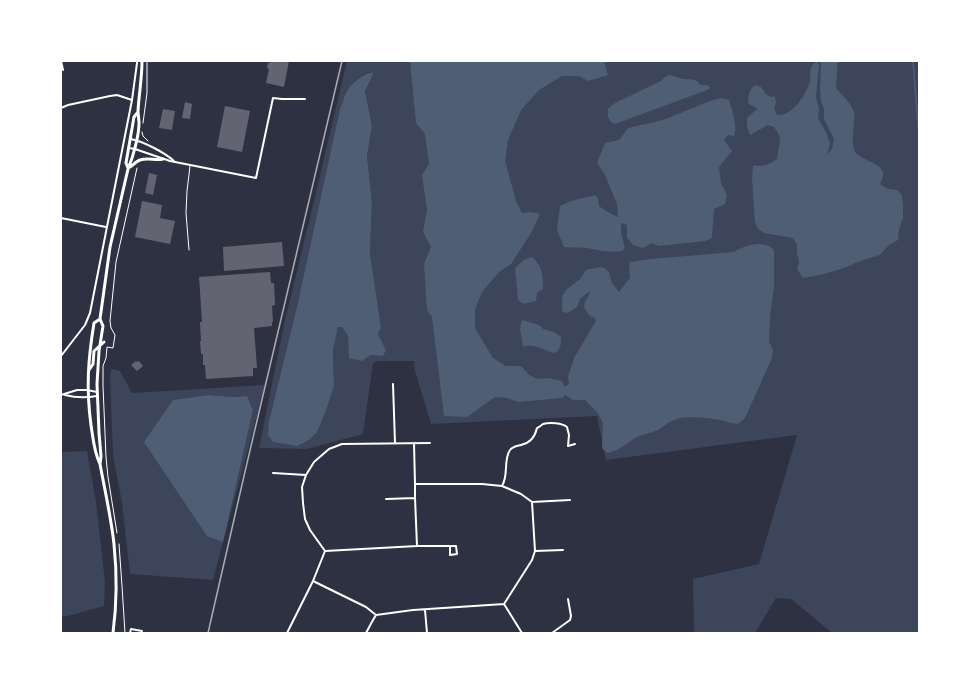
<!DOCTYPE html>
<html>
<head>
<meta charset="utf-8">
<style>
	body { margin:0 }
	#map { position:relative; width:980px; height:694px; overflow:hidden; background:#2d3142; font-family:Barlow,sans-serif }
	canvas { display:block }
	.frame { position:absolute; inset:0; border:62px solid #fff; pointer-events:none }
</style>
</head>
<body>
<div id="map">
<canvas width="980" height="694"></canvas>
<div class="frame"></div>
</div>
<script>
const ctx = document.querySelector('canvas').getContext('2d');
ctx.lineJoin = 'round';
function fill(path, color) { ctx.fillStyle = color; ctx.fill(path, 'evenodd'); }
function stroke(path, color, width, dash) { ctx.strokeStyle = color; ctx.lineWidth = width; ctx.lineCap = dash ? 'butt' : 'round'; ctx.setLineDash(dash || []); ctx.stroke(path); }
fill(new Path2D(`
	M 347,61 L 919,61 L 919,633 L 832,633 L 791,599 L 776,598 L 755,633 L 694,633 L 693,579 L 759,564 L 797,435 L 606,460 L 597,416 L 431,424 L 415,371 L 414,361 L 379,361 L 373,363 L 363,434 L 307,449 L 259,448 L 285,320 L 313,205 ZM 372,72 L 371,79 L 365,91 L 372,126 L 367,156 L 372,202 L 370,253 L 381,326 L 378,334 L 386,350 L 371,355 L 362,361 L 348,336 L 342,327 L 338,326 L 333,351 L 334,386 L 326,411 L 317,432 L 269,421 L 299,298 L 368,73 Z
	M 111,369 L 120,371 L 132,393 L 265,385 L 213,580 L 130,574 L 122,503 L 113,455 L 110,380 ZM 209,395 L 233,397 L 247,396 L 253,410 L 222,542 Z
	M 87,451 L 96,501 L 105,582 L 104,606 L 68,616 L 61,617 L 61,452 Z`), '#3c4559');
fill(new Path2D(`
	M 410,61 L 604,61 L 608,75 L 588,81 L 579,76 L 562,76 L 539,90 L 521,110 L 508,140 L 505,161 L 516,201 L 522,213 L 531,212 L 540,214 L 531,233 L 511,264 L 499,272 L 482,292 L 475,309 L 475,328 L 493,358 L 506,366 L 521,366 L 529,375 L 537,379 L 548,378 L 562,381 L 564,386 L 567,386 L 569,383 L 568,377 L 574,358 L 596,321 L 595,318 L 591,317 C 578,303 587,304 590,291 L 580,299 L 577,307 L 568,313 L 563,312 C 561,307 563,301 562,296 L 566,290 L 580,279 L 586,270 L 600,267 L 605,268 L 609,272 L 612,283 L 619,292 L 630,278 L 629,267 L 630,262 L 651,259 L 734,252 C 744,245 764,239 774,250 L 774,287 L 770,316 L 769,342 L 773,350 L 772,358 L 745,418 L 738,424 C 732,424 726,421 720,420 C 707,418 686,415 674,420 C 668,422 663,427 658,430 C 651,433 644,434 637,437 C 627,443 619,451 607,453 L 602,448 L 603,423 L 598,413 L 585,400 L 573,400 L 565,395 L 562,398 L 518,402 L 507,398 L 495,397 L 467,417 L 444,416 L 432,317 L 427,310 L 424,264 L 431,247 L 423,232 L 427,210 L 422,175 L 429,164 L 425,134 L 416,123 Z
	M 816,61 L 819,64 L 816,97 L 819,109 L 818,118 L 827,134 L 830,144 L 827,154 L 832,149 L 834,139 L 824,119 L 824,109 L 821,101 L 820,88 L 821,61 L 838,61 L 836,88 C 842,96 853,104 854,113 C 856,124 849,144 856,153 C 864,163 893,163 880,184 L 888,189 L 897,190 L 902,195 L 903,207 L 903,218 L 899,229 L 898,240 L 889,245 L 880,255 L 863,260 L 841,269 L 820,275 L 803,278 L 797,269 L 799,262 L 797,253 L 797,245 L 793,238 L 764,233 L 758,229 L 755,222 L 752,178 L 753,165 C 764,167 767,166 777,159 L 780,141 L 779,135 L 774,127 L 768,125 L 750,135 L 747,127 L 747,118 L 757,109 C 755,106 751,106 748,103 C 748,95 749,90 755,85 L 761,87 L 766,94 L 771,97 L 775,96 L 776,102 L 774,108 L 777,115 C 792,117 807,94 810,81 C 811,77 809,72 811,69 C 811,66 815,63 816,61 Z
	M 373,72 L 371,79 L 365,91 L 372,126 L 367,156 L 372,202 L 370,253 L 381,327 L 378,334 L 386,350 L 383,356 L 371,355 L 362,361 L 349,358 L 348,336 L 342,327 L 338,327 L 333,351 L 334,386 L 326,411 L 317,432 L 309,440 L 297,446 L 273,442 L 268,435 L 269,421 L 299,298 L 340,109 C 343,103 344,96 347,91 C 352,83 363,74 373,72 Z
	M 670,75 C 675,76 679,78 683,79 C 690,80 696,77 700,85 L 705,85 L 709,86 L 710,89 L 615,124 L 611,122 L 608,117 L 608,109 L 615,103 L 646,88 L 661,81 L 666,76 Z
	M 721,98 L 729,100 C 732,110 738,126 734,136 L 728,135 L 724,140 L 732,151 L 719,167 L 721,183 L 727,195 L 725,204 L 714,209 L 712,238 L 705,241 L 659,246 L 652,243 L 643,248 L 633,245 L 627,238 L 627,225 L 621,223 L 621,233 L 625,248 L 622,251 C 607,253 600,250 586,248 C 579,247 571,248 564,247 L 557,230 L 560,206 L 571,201 L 595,195 L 598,198 L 599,206 L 606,211 L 618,217 L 617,204 L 605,175 L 597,163 L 605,143 L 619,140 L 628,128 L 663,120 L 710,101 Z
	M 532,257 C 543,267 543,275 543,289 L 537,293 L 536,301 L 523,304 L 518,300 L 515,268 L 524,260 Z
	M 522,320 L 539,325 L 543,329 L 554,332 L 561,337 L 561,344 L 558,351 L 553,353 C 542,349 534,343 523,347 L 520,328 Z
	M 209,395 L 233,397 L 247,396 L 253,410 L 223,542 L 207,536 L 144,442 L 173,400 Z`), '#4f5d75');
stroke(new Path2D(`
	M 913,61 L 919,136`), '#4f5d75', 1.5);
fill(new Path2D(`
	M 270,61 L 289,61 L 284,87 L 266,83 L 269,69 L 267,68 L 268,63 L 270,63 Z
	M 185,102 L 192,104 L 190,119 L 182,118 Z
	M 225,106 L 250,111 L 242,152 L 217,147 Z
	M 163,109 L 175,111 L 172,130 L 159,128 Z
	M 149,173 L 157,175 L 153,195 L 145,193 Z
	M 142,201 L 162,205 L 160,218 L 175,221 L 170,244 L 135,237 Z
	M 282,242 L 284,266 L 224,271 L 223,247 Z
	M 270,272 L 271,283 L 274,283 L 275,305 L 272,306 L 273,322 L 272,322 L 272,326 L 254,328 L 257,368 L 253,368 L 253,376 L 206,379 L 205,365 L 203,365 L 203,354 L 201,354 L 200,341 L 201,341 L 200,322 L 202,322 L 199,277 Z
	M 136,361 L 137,362 L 139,361 L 143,366 L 137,371 L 131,365 Z`), '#626471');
stroke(new Path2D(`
	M 143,123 L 147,93 L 147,61
	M 142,132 L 143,136 L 148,141
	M 117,533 L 108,477 L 106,457 L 103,386 L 103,366 L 106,358 L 107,347 L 113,348 L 115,335 L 111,328 L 110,321 L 116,262 L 137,168
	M 119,544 L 122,586 L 125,633`), '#fff', 1);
stroke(new Path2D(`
	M 189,250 L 186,213 L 187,191 L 190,166`), '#fff', 1);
stroke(new Path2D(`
	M 61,61 L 63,70
	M 61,108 L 68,105 L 110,96 L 117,95 L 132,100
	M 131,139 C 144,142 164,152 174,161
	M 129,148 L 135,149 L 170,161 L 256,178 L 273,98 L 282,99 L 305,99
	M 61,218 L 106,227
	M 61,356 L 85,325 L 90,313 L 132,100 L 137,63 L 137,61
	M 393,384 L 395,443
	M 61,395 L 77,390 L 87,390 L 97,392
	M 65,395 C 76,398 86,398 97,396
	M 414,443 L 415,484 L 415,498 L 417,546
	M 273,473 L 306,475
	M 415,484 L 482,484 L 502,486 L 521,494 L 532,502 L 535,551 L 532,560 L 504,604
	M 502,486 C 509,475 503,460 510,450 C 513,446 517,446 521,445 C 530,443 535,437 537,428 C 538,428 543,424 543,424 C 550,422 562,423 567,427 L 569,435 L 568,446 L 575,444
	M 386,499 L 415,498
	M 532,502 L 570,500
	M 325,551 L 310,530 L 305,519 L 303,503 L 302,487 L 306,475 L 314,462 L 329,449 L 342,444 L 430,443
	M 325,551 L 417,546 L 456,546 L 457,554 L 450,555 L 450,546
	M 535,551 L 563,550
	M 313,581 L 366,607 L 376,615 L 413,610 L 504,604
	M 504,604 L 522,633
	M 425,610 L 427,633
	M 130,633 L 131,629 L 142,631
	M 287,633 L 313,581 L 325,551
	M 366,633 L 373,620 L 376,615
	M 552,633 L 570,620 L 571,616 L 568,599`), '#fff', 2);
stroke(new Path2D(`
	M 130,167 C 133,165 137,161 140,160 C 148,157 156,161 163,159
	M 128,168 L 126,163 L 134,117 L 138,112
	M 100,319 L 94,323 C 88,360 86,388 91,425 C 93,438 94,452 100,464 C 105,491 111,517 114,544 C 117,573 117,603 113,633
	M 89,370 L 93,364 L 94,351 L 104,342
	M 100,464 L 101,456 L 99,433 L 97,384 L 99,351 L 103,326 L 100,319 L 110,247 L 128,169 C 133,157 139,136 139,123 C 139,119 138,115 138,111 C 139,94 142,78 142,61`), '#fff', 3);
stroke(new Path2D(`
	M 208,633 C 251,442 297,252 342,61`), '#abadb3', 1.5);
</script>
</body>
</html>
